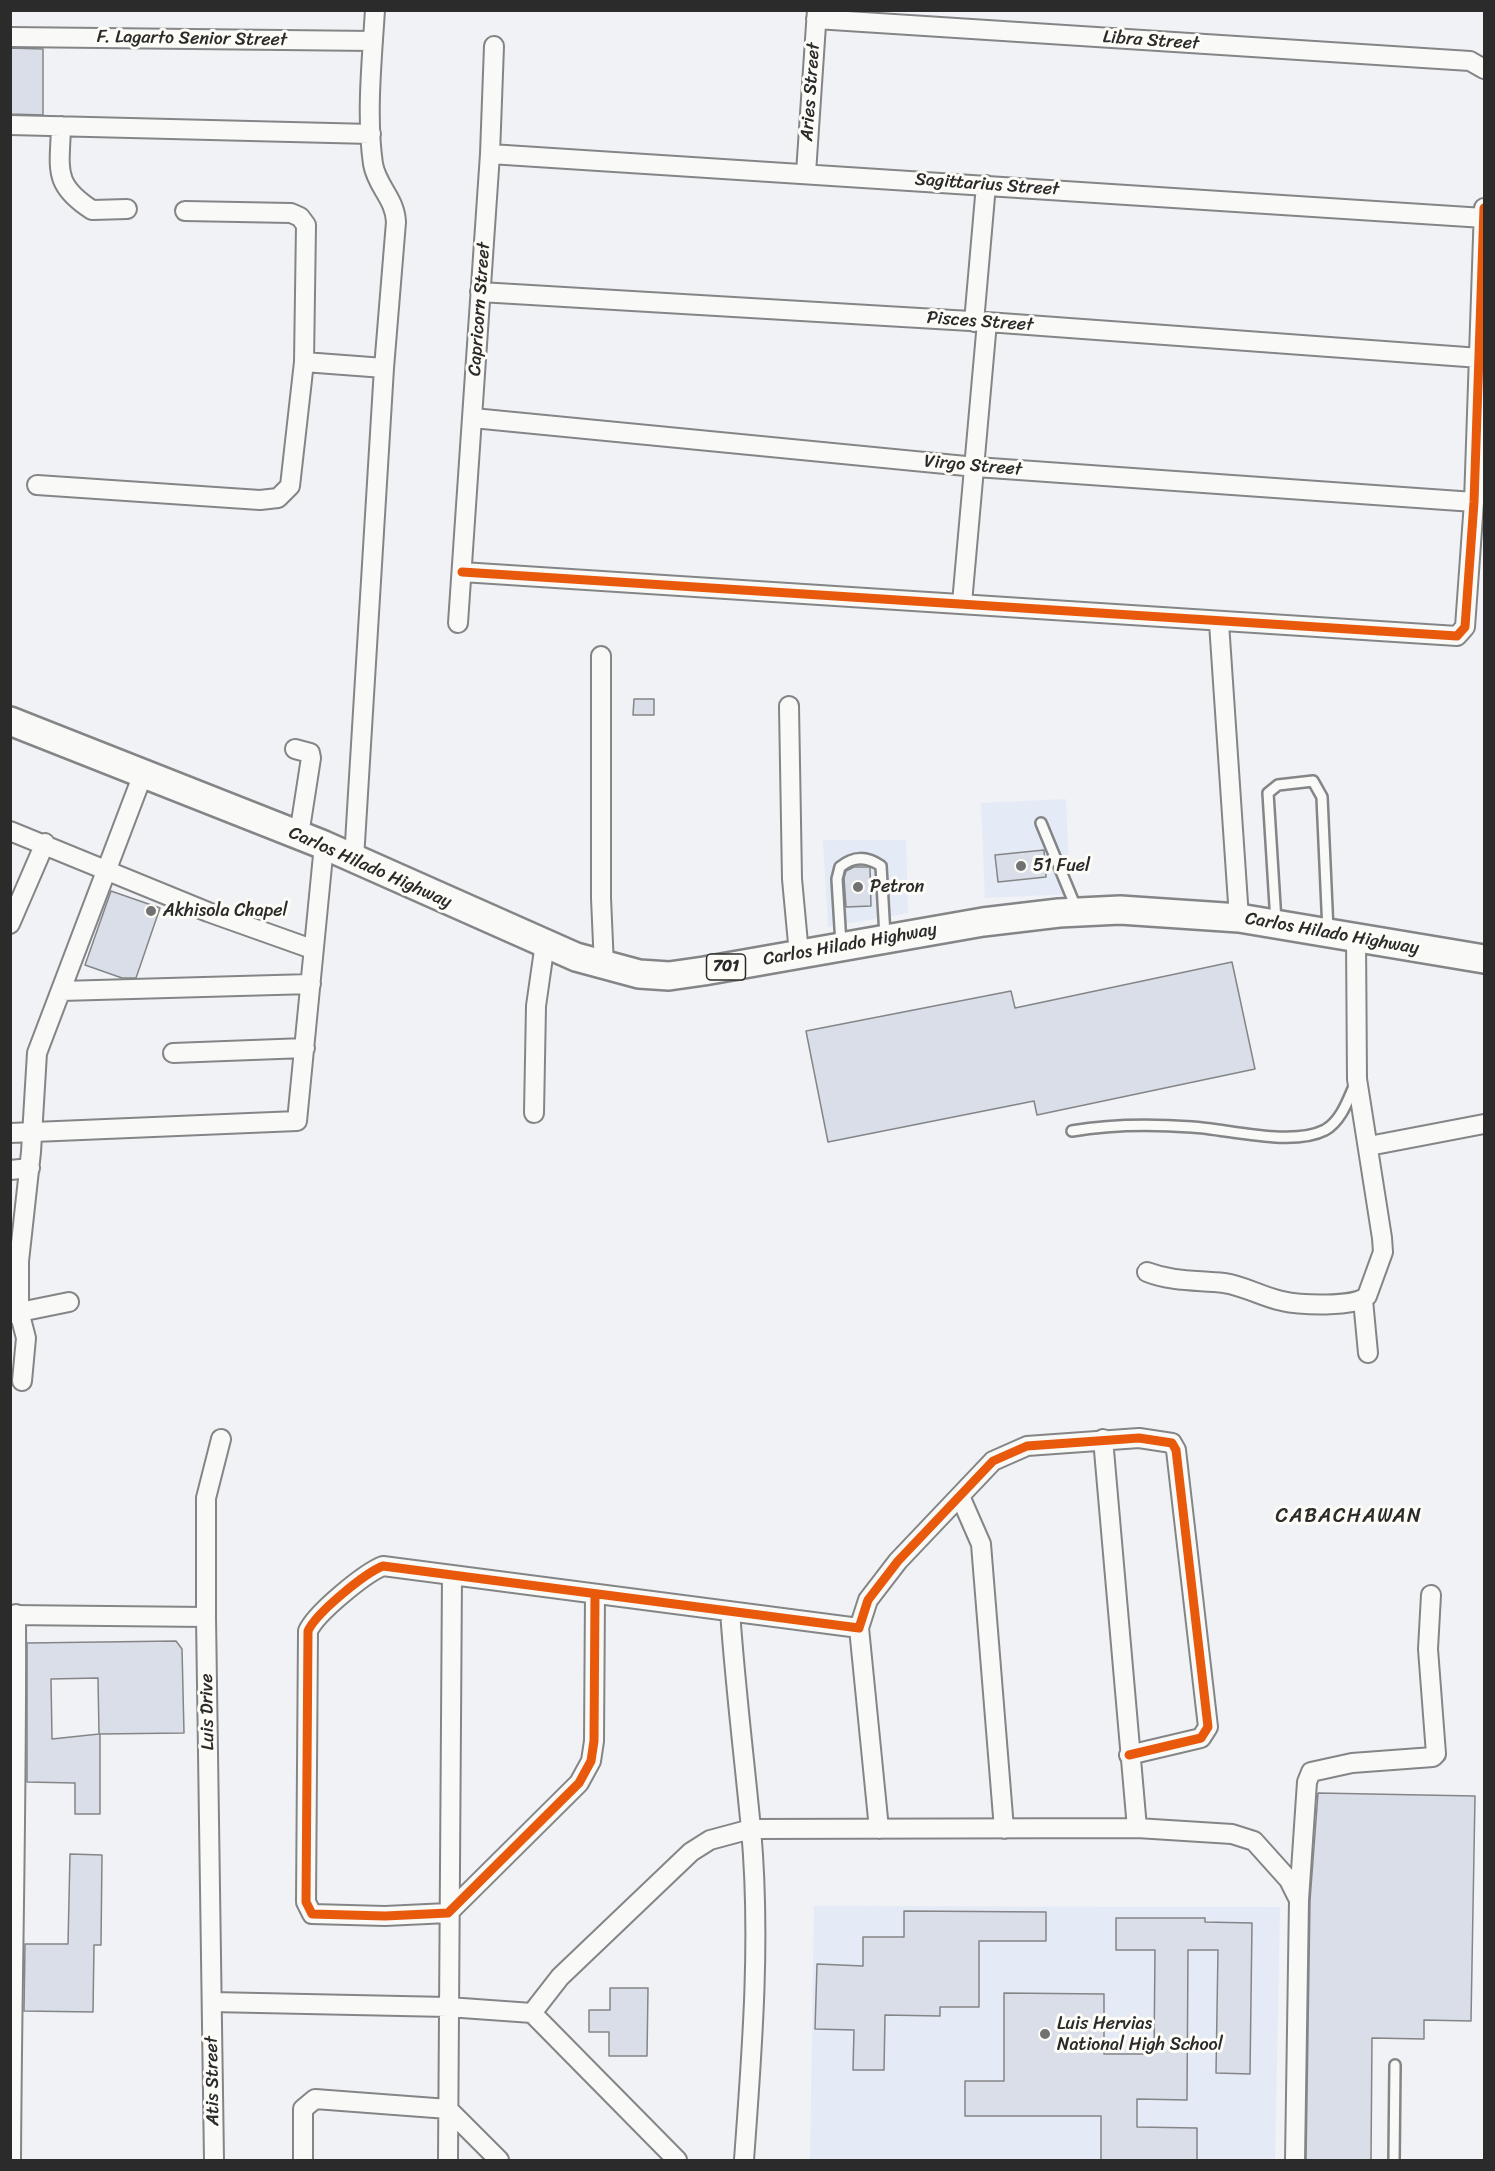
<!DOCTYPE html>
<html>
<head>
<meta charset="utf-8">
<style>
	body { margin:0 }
	#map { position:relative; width:1495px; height:2171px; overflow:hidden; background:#f0f2f5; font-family:Sriracha,sans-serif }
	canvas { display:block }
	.frame { position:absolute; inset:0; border:12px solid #2b2b2b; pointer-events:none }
</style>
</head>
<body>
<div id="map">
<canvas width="1495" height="2171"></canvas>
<div class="frame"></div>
</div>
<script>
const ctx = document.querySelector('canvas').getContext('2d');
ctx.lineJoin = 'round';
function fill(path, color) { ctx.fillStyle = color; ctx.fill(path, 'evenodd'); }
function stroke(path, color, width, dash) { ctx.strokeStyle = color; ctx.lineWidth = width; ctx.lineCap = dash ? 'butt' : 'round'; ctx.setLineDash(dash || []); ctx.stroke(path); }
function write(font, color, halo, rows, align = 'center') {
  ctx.font = font + ' Sriracha,sans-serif'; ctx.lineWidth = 6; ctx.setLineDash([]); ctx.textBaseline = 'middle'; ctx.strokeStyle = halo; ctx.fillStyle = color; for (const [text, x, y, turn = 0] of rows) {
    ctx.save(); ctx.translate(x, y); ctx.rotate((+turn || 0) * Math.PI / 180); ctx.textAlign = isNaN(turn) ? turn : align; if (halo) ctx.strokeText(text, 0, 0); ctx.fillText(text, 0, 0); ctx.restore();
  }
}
fill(new Path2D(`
	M 1066,799 L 1070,894 L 985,898 L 981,803 Z
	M 823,840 L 906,840 L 908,913 L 828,927 Z
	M 814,1906 L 1280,1907 L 1275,2160 L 810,2160 Z`), '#e4eaf6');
const building = new Path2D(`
	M 10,48 L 43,49 L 43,115 L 10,114 Z
	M 634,699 L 654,699 L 654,715 L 633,715 Z
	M 1044,850 L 1046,877 L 998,882 L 995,855 Z
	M 854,867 L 870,867 L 871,906 L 846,907 L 844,878 L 846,871 Z
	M 111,891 L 160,908 L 136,978 L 122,978 L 85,965 Z
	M 1232,962 L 1255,1069 L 1037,1115 L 1034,1101 L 828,1142 L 806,1031 L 1011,991 L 1015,1008 Z
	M 176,1641 L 182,1649 L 184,1733 L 100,1734 L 100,1814 L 75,1814 L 75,1783 L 27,1782 L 27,1643 ZM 98,1678 L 99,1734 L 52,1739 L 51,1679 Z
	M 1318,1793 L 1475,1796 L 1471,2021 L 1424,2020 L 1424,2039 L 1372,2038 L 1371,2160 L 1306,2160 L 1310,1900 Z
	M 70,1854 L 102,1855 L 101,1945 L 94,1945 L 93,2012 L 24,2011 L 25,1944 L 68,1944 Z
	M 904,1911 L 1046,1912 L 1046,1941 L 979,1941 L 979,2007 L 940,2007 L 940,2016 L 885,2015 L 884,2070 L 853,2070 L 854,2030 L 815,2029 L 817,1964 L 863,1966 L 863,1937 L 904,1937 Z
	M 1116,1918 L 1205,1918 L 1205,1922 L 1252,1923 L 1250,2074 L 1216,2073 L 1218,1950 L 1188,1950 L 1187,2100 L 1137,2099 L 1137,2127 L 1197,2128 L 1197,2160 L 1101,2160 L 1101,2116 L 965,2116 L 965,2081 L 1004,2081 L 1004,1993 L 1104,1994 L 1104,2054 L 1154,2054 L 1155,1950 L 1116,1950 Z
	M 610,1988 L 648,1988 L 647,2056 L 609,2056 L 609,2032 L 589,2032 L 589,2010 L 610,2010 Z`);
fill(building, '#d9dee9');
stroke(building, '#848586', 1.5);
const lane = new Path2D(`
	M 1041,823 L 1077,910
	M 1276,922 L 1268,793 L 1278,785 L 1313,781 L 1322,797 L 1328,931
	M 841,944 L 837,879 L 840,867 C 853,856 867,856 881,866 L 885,936
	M 1072,1131 C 1112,1124 1151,1124 1192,1127 C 1228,1129 1292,1147 1325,1130 C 1341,1121 1348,1100 1355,1084
	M 1394,2160 L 1395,2065`);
const street = new Path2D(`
	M 816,19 L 1470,61 L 1484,69
	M 10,37 L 373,41
	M 10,125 L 371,134
	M 61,126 C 60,169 52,184 92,210 L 127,209
	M 490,154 L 1484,218
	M 806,173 L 817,10
	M 480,292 L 987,322 L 1480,358
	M 974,322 L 986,185
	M 304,362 L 384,368
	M 473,418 L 976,467 L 1474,502
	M 37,485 L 260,500 L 278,498 L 290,486 L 304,362 L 306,225 L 300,217 L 291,213 L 185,211
	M 462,572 L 1457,636 L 1465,627 L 1474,502 L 1484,208
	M 962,603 L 987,322
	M 458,623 L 490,154 L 494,46
	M 1219,623 L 1239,918
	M 601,656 L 601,898 L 604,966
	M 789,706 L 792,879 L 799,954
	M 295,749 L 310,753 L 311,758 L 299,835
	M 10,831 L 208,912 L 312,949
	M 354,859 L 384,368 L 396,222 C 395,198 377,187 373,164 C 366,116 372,58 375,10
	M 10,924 L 45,843
	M 61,991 L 311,984
	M 173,1053 L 305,1048
	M 534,1113 L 536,1006 L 545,943
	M 10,1133 L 297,1121 L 324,845
	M 1369,1146 L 1484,1124
	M 10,1170 L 30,1168
	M 1147,1272 C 1173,1282 1197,1280 1224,1283 C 1245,1286 1262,1297 1282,1301 C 1299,1305 1354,1308 1367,1296 L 1383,1252 L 1382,1238 L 1357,1079 L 1356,938
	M 1363,1300 L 1368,1353
	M 10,1314 L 69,1302
	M 22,1381 L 26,1338 L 19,1311 L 19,1261 L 31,1152 L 37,1053 L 143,774
	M 1103,1439 L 1137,1828
	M 960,1496 L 981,1544 L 1004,1829
	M 595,1595 L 594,1741 L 591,1761 L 579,1783 L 448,1913 L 385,1916 L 312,1914 L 306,1902 L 308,1631 C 316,1613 365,1573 383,1566 L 859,1628 L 868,1600 L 898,1561 L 993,1461 L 1027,1446 L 1139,1438 L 1172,1443 L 1176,1450 L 1208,1727 L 1201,1738 L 1129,1755
	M 730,1611 C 735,1684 744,1756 751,1829 C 761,1939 752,2051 744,2160
	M 10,1615 L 206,1617 L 214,2160
	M 206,1617 L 206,1498 L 221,1439
	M 859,1628 L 879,1829
	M 1299,1900 L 1307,1782 L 1311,1772 L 1352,1763 L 1433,1757 L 1436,1754 L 1428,1649 L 1431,1595
	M 212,2002 L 448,2007 L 532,2013 L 560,1977 L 691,1852 L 710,1840 L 751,1829 L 1137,1828 L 1232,1834 L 1254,1841 L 1289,1880 L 1299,1900 L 1295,2160
	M 532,2013 L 677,2160
	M 11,2160 C 12,1978 17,1796 16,1614
	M 303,2160 L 303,2109 L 315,2099 L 448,2109 L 499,2160
	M 448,2160 L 452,1575`);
const primary = new Path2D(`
	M 10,721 L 324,845 L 576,957 L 639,974 L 669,976 L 704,971 L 983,922 L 1059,913 L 1120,910 L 1239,918 L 1484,959`);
stroke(lane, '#848586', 14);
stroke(street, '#848586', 22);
stroke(primary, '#848586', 32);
stroke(lane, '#f9faf8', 9);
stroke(street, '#f9faf8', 18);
stroke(primary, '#f9faf8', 27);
stroke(new Path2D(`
	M 462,572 L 1457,636 L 1465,627 L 1474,502 L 1484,208
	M 595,1595 L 594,1741 L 591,1761 L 579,1783 L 448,1913 L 385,1916 L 312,1914 L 306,1902 L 308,1631 C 316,1613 365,1573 383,1566 L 859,1628 L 868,1600 L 898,1561 L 993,1461 L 1027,1446 L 1139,1438 L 1172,1443 L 1176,1450 L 1208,1727 L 1201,1738 L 1129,1755`), '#e8590c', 9);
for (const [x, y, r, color] of [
	[1021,866,6,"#707172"],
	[858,887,6,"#707172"],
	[151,911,6,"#707172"],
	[1045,2034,6,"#707172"]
]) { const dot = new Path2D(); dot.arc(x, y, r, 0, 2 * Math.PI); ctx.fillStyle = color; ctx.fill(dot); stroke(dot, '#fdfcf7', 2); }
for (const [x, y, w] of [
	[726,967,39]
]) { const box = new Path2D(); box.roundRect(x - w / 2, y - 13, w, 26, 4.5); ctx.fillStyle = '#fdfcf7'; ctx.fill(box); stroke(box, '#2b2b2b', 1.5); }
write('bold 16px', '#2b2b2b', null, [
	["701",726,967]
]);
write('18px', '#2b2b2b', '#fdfcf7', [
	["F. Lagarto Senior Street",192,39,1],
	["Libra Street",1151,41,4],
	["Aries Street",811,92,-86],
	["Sagittarius Street",987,185,4],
	["Capricorn Street",480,309,-86],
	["Pisces Street",980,322,4],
	["Virgo Street",973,466,5],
	["Carlos Hilado Highway",370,868,24],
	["Carlos Hilado Highway",1332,934,10],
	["Carlos Hilado Highway",850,945,-10],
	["Luis Drive",208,1712,-91],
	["Atis Street",213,2081,-91]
]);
write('18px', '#2b2b2b', '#fdfcf7', [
	["51 Fuel",1033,866],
	["Petron",870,887],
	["Akhisola Chapel",163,911],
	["Luis Hervias",1057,2024],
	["National High School",1057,2045]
], 'left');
ctx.letterSpacing = '1.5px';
write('20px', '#2b2b2b', '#fdfcf7', [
	["CABACHAWAN",1349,1517]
]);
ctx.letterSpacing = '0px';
</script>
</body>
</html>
